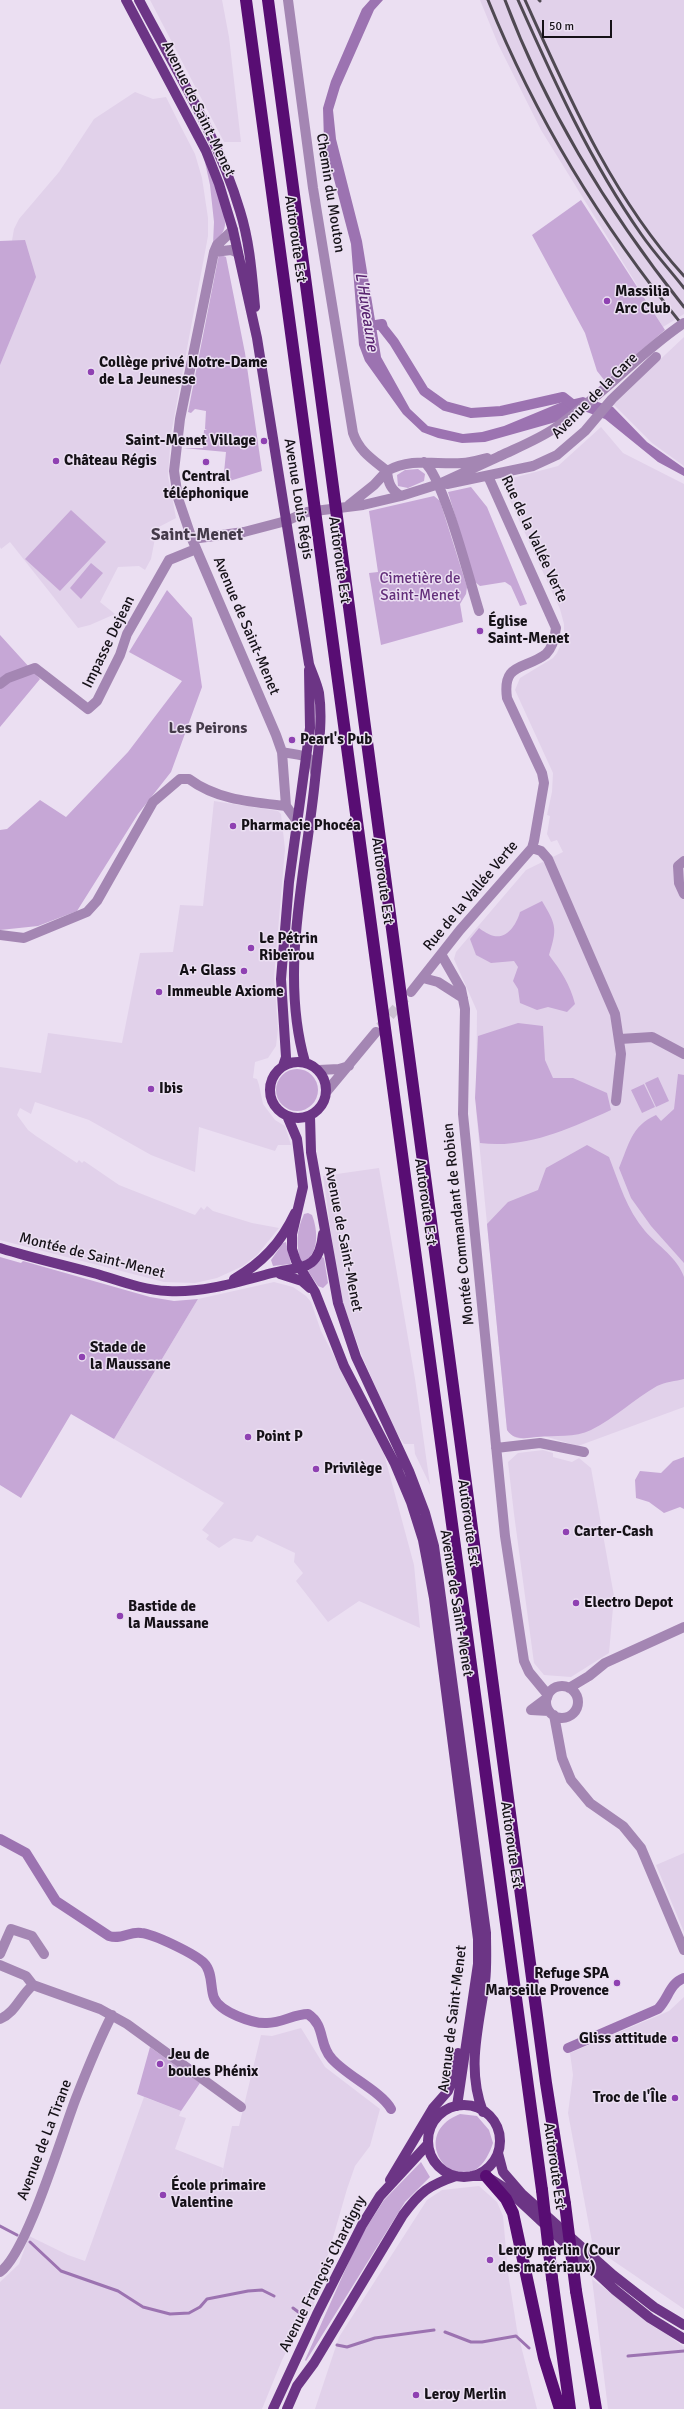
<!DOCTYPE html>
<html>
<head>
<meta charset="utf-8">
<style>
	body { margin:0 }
	#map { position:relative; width:684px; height:2409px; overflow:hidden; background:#ebdff2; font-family:Signika,sans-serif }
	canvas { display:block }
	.scale { position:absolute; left:542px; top:20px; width:70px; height:18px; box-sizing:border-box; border:2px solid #151117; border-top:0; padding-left:5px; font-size:12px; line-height:14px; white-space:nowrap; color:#151117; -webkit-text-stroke:3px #ebdff2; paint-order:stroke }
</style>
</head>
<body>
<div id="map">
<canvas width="684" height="2409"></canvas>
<div class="scale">50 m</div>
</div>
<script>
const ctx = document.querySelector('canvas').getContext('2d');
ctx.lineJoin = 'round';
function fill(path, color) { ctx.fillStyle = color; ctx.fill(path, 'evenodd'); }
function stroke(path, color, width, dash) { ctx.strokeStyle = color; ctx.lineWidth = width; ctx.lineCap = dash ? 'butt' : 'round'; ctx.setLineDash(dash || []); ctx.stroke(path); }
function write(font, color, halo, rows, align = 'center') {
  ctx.font = font + ' Signika,sans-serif'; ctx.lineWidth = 3; ctx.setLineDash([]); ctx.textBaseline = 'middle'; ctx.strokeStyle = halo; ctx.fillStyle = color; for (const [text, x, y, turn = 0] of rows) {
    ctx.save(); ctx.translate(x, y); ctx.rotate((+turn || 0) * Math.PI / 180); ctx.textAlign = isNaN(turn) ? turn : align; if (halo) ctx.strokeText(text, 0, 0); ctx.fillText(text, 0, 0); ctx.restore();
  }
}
fill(new Path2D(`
	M 150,0 L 222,0 L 229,37 L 241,142 L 224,142 Z
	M 480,0 L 684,0 L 684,314 L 663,327 L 541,130 L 498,44 Z
	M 135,92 L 153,99 L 166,97 L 180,125 L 195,154 L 202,178 L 208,218 L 208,236 L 171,434 L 168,476 L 176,518 L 157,528 L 151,559 L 145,570 L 139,566 L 118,567 L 100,602 L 115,614 L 90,625 L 78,628 L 10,542 L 1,549 L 0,547 L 0,310 L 14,229 L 19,219 L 59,172 L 94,119 Z
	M 684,337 L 684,466 L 652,443 L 613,404 Z
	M 601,427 L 623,453 L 684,484 L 684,1407 L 578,1446 L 544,1436 L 521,1439 L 514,1437 L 507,1430 L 476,1110 L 477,1011 L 454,959 L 456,952 L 526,870 L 563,852 L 557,840 L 551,842 L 547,834 L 550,816 L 547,815 L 552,792 L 553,773 L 515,690 L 520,678 L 553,658 L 557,653 L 564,637 L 564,624 L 560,609 L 501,481 L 558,466 Z
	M 214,801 L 278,811 L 281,814 L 285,849 L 274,977 L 278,1029 L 276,1046 L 268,1058 L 255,1062 L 253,1078 L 257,1079 L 259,1085 L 263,1104 L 275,1120 L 285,1126 L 291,1145 L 278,1145 L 275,1151 L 199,1127 L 195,1172 L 151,1155 L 89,1120 L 35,1102 L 31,1114 L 20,1108 L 17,1115 L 28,1130 L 36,1136 L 77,1163 L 79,1160 L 82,1163 L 84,1161 L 119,1185 L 195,1215 L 201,1207 L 204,1210 L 207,1206 L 213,1211 L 252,1223 L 279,1228 L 257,1255 L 243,1266 L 217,1278 L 195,1283 L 164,1282 L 0,1240 L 0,1067 L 41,1073 L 48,1033 L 122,1043 L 140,953 L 173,952 L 180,905 L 203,906 Z
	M 379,1168 L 415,1379 L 430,1485 L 415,1454 L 414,1444 L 404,1444 L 394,1429 L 362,1356 L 344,1306 L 336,1268 L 323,1176 Z
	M 274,1282 L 293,1287 L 306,1296 L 311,1302 L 321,1331 L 383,1450 L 414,1565 L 420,1628 L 359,1601 L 328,1622 L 296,1581 L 303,1573 L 294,1562 L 295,1553 L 257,1535 L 252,1542 L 234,1538 L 219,1548 L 206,1539 L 209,1535 L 202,1530 L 224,1503 L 114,1439 L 198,1299 Z
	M 543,1450 L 553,1453 L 553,1457 L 572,1462 L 579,1458 L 591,1468 L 614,1596 L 609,1653 L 571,1677 L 544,1675 L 534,1663 L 514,1514 L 508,1462 L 518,1453 Z
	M 684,1853 L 684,1932 L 656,1865 Z
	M 684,1997 L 684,2309 L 593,2247 L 568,2113 L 573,2075 L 570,2053 L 669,2011 Z
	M 301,2028 L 325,2067 L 380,2109 L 370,2146 L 355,2166 L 347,2189 L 313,2307 L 301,2323 L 282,2360 L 262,2409 L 0,2409 L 0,2282 L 19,2264 L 29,2236 L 68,2255 L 85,2261 L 144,2097 L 181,2111 L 179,2116 L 186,2118 L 175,2149 L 223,2168 L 214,2213 L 232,2126 L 239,2126 L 261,2035 L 272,2036 Z
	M 479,2186 L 497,2202 L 503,2216 L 508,2273 L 517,2330 L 537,2409 L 315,2409 L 339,2337 L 427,2200 L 442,2190 Z
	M 592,2279 L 684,2347 L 684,2409 L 608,2409 Z`), '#e1d1ea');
fill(new Path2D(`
	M 204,158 C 210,174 226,209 225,225 C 224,233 218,239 213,244 L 214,222 L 210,185 Z
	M 581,200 L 665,330 L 605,381 L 597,371 L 585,333 L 532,235 Z
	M 25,240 L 36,277 L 0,365 L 0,241 Z
	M 219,254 L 226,257 L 245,353 L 262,471 L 223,483 L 226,452 L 183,448 L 203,448 L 204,430 L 207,430 L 205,429 L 206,411 L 195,409 L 191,413 L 188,412 Z
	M 418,469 L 425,474 L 424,481 L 408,488 L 398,486 L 397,475 L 405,470 Z
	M 471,487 L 487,507 L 527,604 L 520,606 L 511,586 L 505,582 L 480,586 L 475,582 L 448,492 Z
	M 434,496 L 440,501 L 467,587 L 466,594 L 460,604 L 463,622 L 381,645 L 369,573 L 378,572 L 369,511 Z
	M 71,510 L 106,542 L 60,591 L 25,559 Z
	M 91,563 L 103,573 L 81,599 L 70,588 Z
	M 167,590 L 192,618 L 202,687 L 171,772 L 138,814 L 77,911 L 38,926 L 0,930 L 0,830 L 7,829 L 40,800 L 66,817 L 128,752 L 182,681 L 129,652 Z
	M 0,635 L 40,679 L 0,727 Z
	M 542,901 C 557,926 557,929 549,955 C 561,971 570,984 575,1004 L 567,1012 L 548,1007 L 537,1010 L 520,1003 L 518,989 L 513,981 L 518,967 L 514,961 L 491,963 L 476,955 L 470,939 L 479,928 C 483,931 489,935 494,936 C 508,939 517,923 520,912 Z
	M 518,1023 L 543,1026 L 545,1060 L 553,1078 L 573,1078 L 607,1093 L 611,1110 C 569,1129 526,1149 480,1143 L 475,1098 L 478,1036 Z
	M276 1090a21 21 0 1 1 42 0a21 21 0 1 1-42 0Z
	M 678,1074 L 684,1075 L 684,1263 L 651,1226 L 631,1198 L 619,1168 C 629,1145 631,1126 656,1115 L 661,1121 L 674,1109 Z
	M 658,1077 L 669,1101 L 656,1107 L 645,1083 Z
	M 644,1084 L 655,1107 L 642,1113 L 631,1090 Z
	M 587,1145 L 609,1157 C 619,1183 627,1210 645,1231 C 659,1247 677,1257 684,1277 L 684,1379 C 676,1381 665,1382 657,1386 C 634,1399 615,1418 591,1430 C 575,1438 555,1435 537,1437 C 526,1438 514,1441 507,1430 L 487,1224 L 508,1202 L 538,1190 L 546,1168 Z
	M 308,1213 L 312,1215 C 318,1230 320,1256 301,1263 C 296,1244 296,1232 304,1214 Z
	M 286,1242 L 291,1264 L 273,1266 L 271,1260 L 283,1243 Z
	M 0,1257 L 21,1263 L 23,1261 L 150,1297 L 174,1301 L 198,1299 L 114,1439 L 71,1414 L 21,1498 L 0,1485 Z
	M 322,1257 L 324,1258 L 328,1283 L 323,1288 L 318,1286 L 308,1271 Z
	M 684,1457 L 684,1509 L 680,1507 L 664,1513 L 649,1502 L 636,1498 L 635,1480 L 640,1471 L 661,1473 L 673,1461 Z
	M 150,2047 L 200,2083 L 181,2111 L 137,2094 Z
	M 460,2114 L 477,2116 L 489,2130 L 493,2143 C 469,2216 399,2138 460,2114 Z
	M 421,2162 L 430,2177 L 405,2202 L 306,2361 L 305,2360 L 359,2239 L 384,2200 Z`), '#c6a7d6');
fill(new Path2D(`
	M 370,0 L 383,0 L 374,10 L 340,87 L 333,110 L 336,139 L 362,241 L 381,357 L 410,409 L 428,426 L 463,434 L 482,432 L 504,426 L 562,402 L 583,397 L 613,407 L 647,442 L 684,468 L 684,476 L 658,462 L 605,419 L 584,411 L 556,422 L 485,442 L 462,443 L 438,438 L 422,432 L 403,414 L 365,361 L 359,345 L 351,244 L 324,141 L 323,108 L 331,81 L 362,9 Z`), '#9c73b1');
stroke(new Path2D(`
	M 0,2226 L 17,2235
	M 30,2242 L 61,2271 L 118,2291 L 143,2307 L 170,2314 L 189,2313 L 200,2307 L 207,2299 L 248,2291 L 262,2290 L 274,2296
	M 293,2308 L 305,2317
	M 445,2332 L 471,2342 L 482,2342 L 516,2336 L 529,2348
	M 337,2345 L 347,2347 L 375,2338 L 434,2330
	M 628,2356 L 684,2351`), '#9c73b1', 3);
stroke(new Path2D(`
	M 364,327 L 382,324 L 383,328 L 394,342 L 424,391 L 445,406 L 471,413 L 501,411 L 563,397 L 577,408
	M 0,1839 L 26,1853 L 56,1901 L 109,1936 C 122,1940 130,1931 141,1933 C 154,1934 195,1954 204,1963 C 213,1972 210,1988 214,1998 C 220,2012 253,2024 267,2023 C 282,2023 294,2014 308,2014 C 326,2026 318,2044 332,2059 C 347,2076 382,2092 391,2109
	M 568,2048 L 658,2009 C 669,1998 669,1984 684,1978`), '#9c73b1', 10);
stroke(new Path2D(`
	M 380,1027 L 405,998`), '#cbc0d1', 10, [10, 5]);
stroke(new Path2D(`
	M 288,0 L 313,188 L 353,433 C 359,451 372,459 387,471 L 374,485 L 349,505
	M 233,230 L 217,245 L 214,252 L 180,419 L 174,471 L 178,498 L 192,539 L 276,735 L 282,752 L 286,806
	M 214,252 L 231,250 L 238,253
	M 424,462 C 443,476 470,582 479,611
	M 447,484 L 533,466 L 557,455 L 585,431 L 612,399 L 656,357
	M 401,496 C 391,490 388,483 387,471 C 412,457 436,465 462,463 C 470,463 479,460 487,458
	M 192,539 L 244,532 L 286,521 L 307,512 L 363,505 L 401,496 L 439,484 L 500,456
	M 0,684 L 8,678 L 35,668 L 88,709 L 97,701 L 120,655 L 127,634 L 169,560 L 196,549
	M 282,752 C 299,756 313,752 315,772
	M 532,848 L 541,851 L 548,859 L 615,1014 L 621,1054 L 616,1101
	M 684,861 L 678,866 L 679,883 L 684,894
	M 0,935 L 24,938 L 87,912 L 97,901 L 153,802 L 180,779 L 189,779 C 217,800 252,802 286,806 L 297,821
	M 441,954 L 461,989 L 465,1009 L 463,1114 L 505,1536 L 524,1661 L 529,1672 L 548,1695
	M 423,978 L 438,982 L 463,998
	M 411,992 L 460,930 L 532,848 L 534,841 L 544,783 L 542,773 L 507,698 C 502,662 525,670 546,654 C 553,647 555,637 556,628 L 488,476
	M 620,1039 L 652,1037 L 684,1054
	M 319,1070 L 339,1069 L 349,1066
	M 327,1091 L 376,1032
	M 496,1448 L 540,1443 L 584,1452
	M546 1702a16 16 0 1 1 32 0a16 16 0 1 1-32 0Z
	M 569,1688 L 589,1676 L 605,1663 L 684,1627
	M 547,1698 L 531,1710 L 549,1711
	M 554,1715 L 562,1758 L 571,1780 L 590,1803 L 623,1826 L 641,1848 L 684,1950
	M 0,1954 L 11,1929 L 32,1936 L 44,1954
	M 0,1965 L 26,1976 L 33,1985
	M 0,2019 C 16,2012 20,1996 33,1985 L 100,2009 L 127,2024 L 241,2107
	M 0,2272 C 27,2253 62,2134 76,2098 C 87,2070 98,2042 112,2015`), '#a486b3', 10);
stroke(new Path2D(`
	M 126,0 L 206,151 L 219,184 L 233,230 L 257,338 L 309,664 C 312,673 317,683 319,693 C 323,722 318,751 315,780 C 306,872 279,972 305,1062
	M 139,0 C 175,69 218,136 240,211 C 250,243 252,275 255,307
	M270 1090a28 28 0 1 1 56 0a28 28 0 1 1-56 0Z
	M 283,1066 L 286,1057 L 281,979 L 289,882 L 310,728 L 309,670
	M 310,1116 L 311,1152 L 338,1303 L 356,1357 L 409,1471 L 425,1513 L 434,1546 L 486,1933 C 486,1949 487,1966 485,1982 C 479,2027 466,2068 483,2112
	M 288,1118 L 297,1139 L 303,1187 L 292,1234 L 292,1249 L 296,1261 L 315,1292 L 344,1366 L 395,1464 L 411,1502 L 423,1540 L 434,1598 L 478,1939 L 478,1964 L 457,2106
	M 0,1248 C 32,1258 64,1265 97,1274 C 120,1281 143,1290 168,1291 C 203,1293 238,1282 272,1273 C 301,1266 319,1272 323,1234
	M 280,1274 L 302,1281 L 310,1288
	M 234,1279 C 262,1263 281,1243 295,1213
	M428 2141a36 36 0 1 1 72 0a36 36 0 1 1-72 0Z
	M 498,2153 L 503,2172 L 522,2194 L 613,2275 L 654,2307 L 684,2325
	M 472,2176 L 486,2176 L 509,2191 L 615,2290 L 650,2318 L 684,2339
	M 390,2180 L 433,2108 L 448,2091 L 452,2081 L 453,2071 L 458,2053
	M 273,2409 L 317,2314 L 362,2225 L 380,2196 L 428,2144
	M 287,2409 L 297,2386 L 314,2363 L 403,2215 C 420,2192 429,2185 456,2176`), '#6c3585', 10);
stroke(new Path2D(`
	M 246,0 L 542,2190
	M 268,0 L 546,2083 L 565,2204
	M 486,2176 L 506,2199 L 513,2213 L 544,2358 L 560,2409
	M 552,2278 L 570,2409
	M 576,2291 L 596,2409`), '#580d73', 12);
stroke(new Path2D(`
	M 488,0 C 536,119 603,228 684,327
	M 505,0 C 547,112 610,214 684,307
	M 518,0 C 554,81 590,161 641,234 C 654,253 670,270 684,288
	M 525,0 C 569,97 612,197 684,276
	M 539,0 L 540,1`), '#4f4952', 3);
stroke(new Path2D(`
	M 500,456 C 519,447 539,439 555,428 C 601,397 638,354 684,323`), '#a486b3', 10);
stroke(new Path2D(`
	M 542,2190 L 552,2278
	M 565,2204 L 576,2291`), '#580d73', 12);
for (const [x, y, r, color] of [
	[607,301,4,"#8f41b2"],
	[91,372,4,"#8f41b2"],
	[264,441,4,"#8f41b2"],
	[56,461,4,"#8f41b2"],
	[206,462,4,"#8f41b2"],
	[480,631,4,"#8f41b2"],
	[292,740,4,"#8f41b2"],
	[233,826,4,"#8f41b2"],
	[251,948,4,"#8f41b2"],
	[244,971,4,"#8f41b2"],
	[159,992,4,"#8f41b2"],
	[151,1089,4,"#8f41b2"],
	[82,1357,4,"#8f41b2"],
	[248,1437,4,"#8f41b2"],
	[316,1469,4,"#8f41b2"],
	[566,1532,4,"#8f41b2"],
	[576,1603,4,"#8f41b2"],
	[120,1616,4,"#8f41b2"],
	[617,1983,4,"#8f41b2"],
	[675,2039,4,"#8f41b2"],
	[160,2064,4,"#8f41b2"],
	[675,2098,4,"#8f41b2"],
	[163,2195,4,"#8f41b2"],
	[490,2260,4,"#8f41b2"],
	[416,2395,4,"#8f41b2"]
]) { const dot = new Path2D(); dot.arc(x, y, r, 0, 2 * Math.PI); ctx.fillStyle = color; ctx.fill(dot); stroke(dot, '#ebdff2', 1.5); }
write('15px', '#151117', '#ebdff2', [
	["Avenue de Saint-Menet",198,109,64],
	["Chemin du Mouton",330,193,81],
	["Autoroute Est",295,239,82],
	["Avenue de la Gare",595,396,-45],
	["Avenue Louis Régis",298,499,81],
	["Rue de la Vallée Verte",534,539,65],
	["Autoroute Est",339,560,82],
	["Avenue de Saint-Menet",246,626,67],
	["Impasse Dejean",109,642,-64],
	["Autoroute Est",382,881,82],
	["Rue de la Vallée Verte",471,896,-50],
	["Autoroute Est",425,1202,82],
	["Montée Commandant de Robien",459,1224,-96],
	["Avenue de Saint-Menet",343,1239,79],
	["Montée de Saint-Menet",92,1256,14],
	["Autoroute Est",468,1523,82],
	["Avenue de Saint-Menet",456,1603,81],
	["Autoroute Est",511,1845,82],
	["Avenue de Saint-Menet",453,2019,-83],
	["Avenue de La Tirane",45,2140,-69],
	["Autoroute Est",554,2166,82],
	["Avenue François Chardigny",323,2274,-63]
]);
write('bold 15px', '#151117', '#ebdff2', [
	["Massilia",615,292],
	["Arc Club",615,309],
	["Collège privé Notre-Dame",99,363],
	["de La Jeunesse",99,380],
	["Saint-Menet Village",256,441,"right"],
	["Château Régis",64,461],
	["Central",206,477,"center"],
	["téléphonique",206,494,"center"],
	["Église",488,622],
	["Saint-Menet",488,639],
	["Pearl's Pub",300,740],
	["Pharmacie Phocéa",241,826],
	["Le Pétrin",259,939],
	["Ribeïrou",259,956],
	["A+ Glass",236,971,"right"],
	["Immeuble Axiome",167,992],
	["Ibis",159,1089],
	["Stade de",90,1348],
	["la Maussane",90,1365],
	["Point P",256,1437],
	["Privilège",324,1469],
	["Carter-Cash",574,1532],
	["Electro Depot",584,1603],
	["Bastide de",128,1607],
	["la Maussane",128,1624],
	["Refuge SPA",609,1974,"right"],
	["Marseille Provence",609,1991,"right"],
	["Gliss attitude",667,2039,"right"],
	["Jeu de",168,2055],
	["boules Phénix",168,2072],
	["Troc de l'Île",667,2098,"right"],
	["École primaire",171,2186],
	["Valentine",171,2203],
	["Leroy merlin (Cour",498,2251],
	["des matériaux)",498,2268],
	["Leroy Merlin",424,2395]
], 'left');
write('15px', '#632e7a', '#ebdff2', [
	["Cimetière de",420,579],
	["Saint-Menet",420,596]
]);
write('italic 16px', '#592470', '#ebdff2', [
	["L'Huveaune",366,312,81]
]);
write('bold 16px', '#453b4a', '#ebdff2', [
	["Les Peirons",208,729]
]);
write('bold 17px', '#453b4a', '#ebdff2', [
	["Saint-Menet",197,536]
]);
</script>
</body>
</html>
